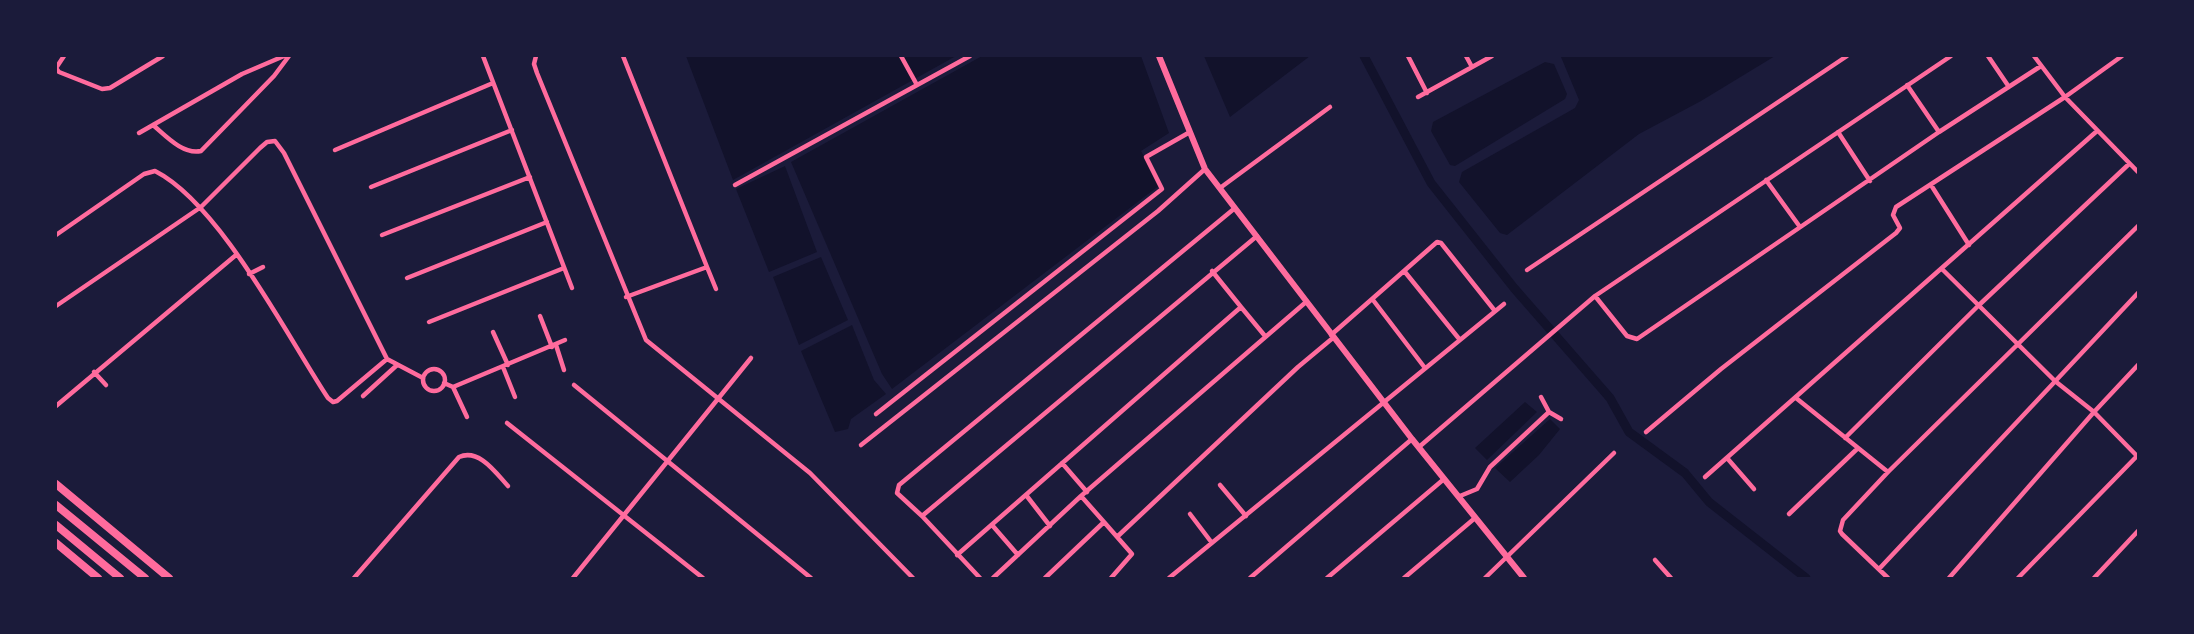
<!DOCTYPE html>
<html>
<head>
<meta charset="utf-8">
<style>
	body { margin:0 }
	#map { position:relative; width:2194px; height:634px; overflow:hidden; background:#1b1b3a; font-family:Poppins,sans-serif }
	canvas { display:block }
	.frame { position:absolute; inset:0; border:57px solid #1b1b3a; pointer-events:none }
</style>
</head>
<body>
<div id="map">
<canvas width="2194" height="634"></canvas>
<div class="frame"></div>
</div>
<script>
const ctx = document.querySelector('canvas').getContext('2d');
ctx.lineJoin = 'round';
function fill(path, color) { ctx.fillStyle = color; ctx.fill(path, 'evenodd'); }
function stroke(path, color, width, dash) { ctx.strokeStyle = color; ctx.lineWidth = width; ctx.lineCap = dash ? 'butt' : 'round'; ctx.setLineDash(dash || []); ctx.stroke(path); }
fill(new Path2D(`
	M 686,56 L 956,56 L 733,180 Z
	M 982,56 L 1141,56 L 1169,133 L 1141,151 L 1160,185 L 892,389 L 882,374 L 791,162 Z
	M 1204,56 L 1310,56 L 1230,117 Z
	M 1564,56 L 1775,56 L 1701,101 L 1639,134 L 1507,235 L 1500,233 L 1459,182 L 1462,172 L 1575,108 L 1579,100 L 1561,57 Z
	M 1545,62 L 1554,64 L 1567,94 L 1565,99 L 1455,166 L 1450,165 L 1431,131 L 1433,122 Z
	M 785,166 L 817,252 L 769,272 L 736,189 Z
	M 821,257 L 848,320 L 799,345 L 773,277 Z
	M 852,325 L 874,380 L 886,394 L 851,419 L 848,429 L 835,432 L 801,351 Z
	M 1525,402 L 1537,412 L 1487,460 L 1475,448 Z
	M 1550,419 L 1560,429 L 1539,455 L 1510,482 L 1495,468 Z`), '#12122b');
stroke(new Path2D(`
	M 1364,56 L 1431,183 L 1514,288 L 1610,398 L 1629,432 L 1685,473 L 1709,502 L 1806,578`), '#12122b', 9);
stroke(new Path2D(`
	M 64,56 L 56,68 L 59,72 L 102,89 L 110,88 L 163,56
	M 483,56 L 572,288
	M 536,56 L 534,64 L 537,73 L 646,340 L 810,473 L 913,578
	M 623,56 L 707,267 L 626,297
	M 901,56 L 917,85
	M 1408,56 L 1427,93
	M 1466,56 L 1472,67
	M 1988,56 L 2009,87
	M 2034,56 L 2065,97 L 2138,172
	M 1907,85 L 1939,132
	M 1418,97 L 1492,56
	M 153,125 C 166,136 183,155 201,151 L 274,76 L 289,56
	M 1838,132 L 1870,181
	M 139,133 L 242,74 L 284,56
	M 335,150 L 493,83
	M 1766,180 L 1800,227
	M 735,185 L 970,56
	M 1931,185 L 1969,245
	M 371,187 L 512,130
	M 1220,188 L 1330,107
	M 56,235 L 144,174 L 155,171 C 220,204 287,336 328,398 L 333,402 L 337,401 L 387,359 L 284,153 L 275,141 L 267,142 L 260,148 L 201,207 L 56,306
	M 382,235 L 530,177
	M 707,267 L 716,289
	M 1942,269 L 2055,381 L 2094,412 L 2138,457
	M 1527,270 L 1847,56
	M 1212,271 L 1241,307
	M 1405,272 L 1460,340
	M 249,274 L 263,267
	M 407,278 L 547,222
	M 1595,296 L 1627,336 L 1637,339 L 1939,132 L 2041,66
	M 1373,300 L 1425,368
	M 540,316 L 552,347
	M 429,322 L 564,268
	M 493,332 L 508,365
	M 1331,335 L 1437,242 L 1441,243 L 1495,311
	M 556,345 L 564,370
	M 387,359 L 423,378
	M 503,367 L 515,397
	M423 380a11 11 0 1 1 22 0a11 11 0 1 1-22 0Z
	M 94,372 L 106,385
	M 444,383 L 453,387 L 565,340
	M 574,385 L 811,578
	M 453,387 L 467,417
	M 363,396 L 396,366
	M 1541,397 L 1549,412 L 1561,419
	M 1796,398 L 1888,472
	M 56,406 L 236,255
	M 876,414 L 1162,189 L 1146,157 L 1190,132
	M 507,423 L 703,578
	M 1646,432 L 1721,369 L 1896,233 L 1900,228 L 1893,215 L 1896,207 L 2065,97 L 2122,56
	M 1845,438 L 1978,306 L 2129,164
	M 861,445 L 1158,211 L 1205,169
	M 1419,447 L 1595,296 L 1951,56
	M 1727,458 L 1754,489
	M 1062,463 L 1087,492
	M 1705,477 L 2097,131
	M 1220,485 L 1246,516
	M 1026,495 L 1050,526
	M 1081,496 L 1104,522
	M 1460,496 L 1477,489 L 1490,467 L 1549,412
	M 1190,514 L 1212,543
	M 1789,514 L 1857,449
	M 922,516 L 1257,236
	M 992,525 L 1018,555
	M 1118,536 L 1298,367 L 1334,337
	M 957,555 L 1241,307 L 1265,336
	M 1655,560 L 1671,578
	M 1879,569 L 2138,293
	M 354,578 L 459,457 C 479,448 496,473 508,486
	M 573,578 L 751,358
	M 980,578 L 922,516 L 897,493 L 899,485 L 1235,208
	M 993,578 L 1081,496 L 1306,302
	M 1045,578 L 1104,522 L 1132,554 L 1111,578
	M 1169,578 L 1504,304
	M 1250,578 L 1412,439
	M 1327,578 L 1444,479
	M 1404,578 L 1475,518
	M 1485,578 L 1614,453
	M 1888,578 L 1842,534 L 1840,531 L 1843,520 L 1888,472 L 2138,226
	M 1949,578 L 2094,412 L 2138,365
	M 2018,578 L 2138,455
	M 2094,578 L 2138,531`), '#ff6b9d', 4.5);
stroke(new Path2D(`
	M 1159,56 L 1205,169 L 1412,439 L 1524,578`), '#ff6b9d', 6);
stroke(new Path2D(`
	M 56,484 L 169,578
	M 56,505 L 145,578
	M 56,525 L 120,578
	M 56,543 L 98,578`), '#ff6b9d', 8);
</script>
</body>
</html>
